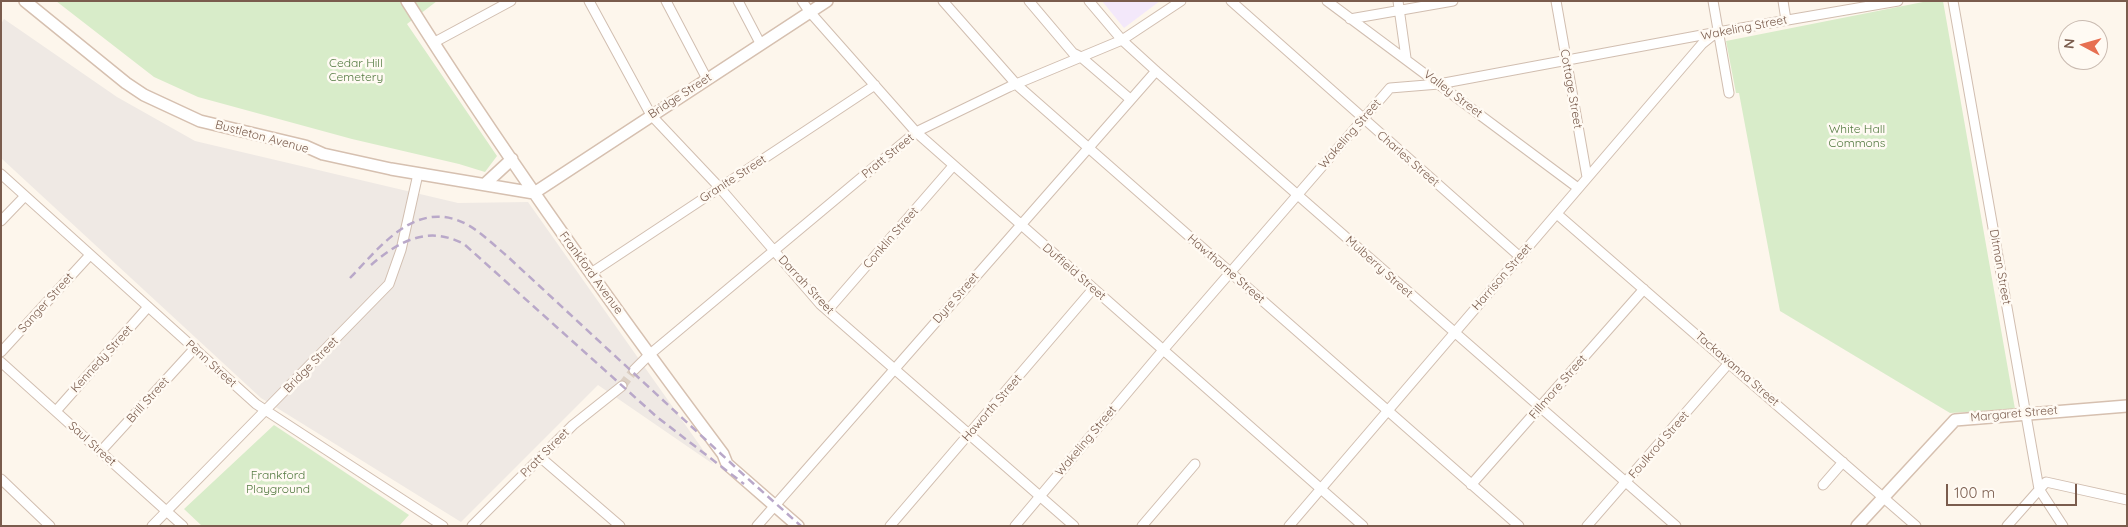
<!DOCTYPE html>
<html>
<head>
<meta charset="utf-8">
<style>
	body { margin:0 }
	#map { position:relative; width:2128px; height:527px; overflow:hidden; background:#fdf6ec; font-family:Quicksand,sans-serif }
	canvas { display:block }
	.frame { position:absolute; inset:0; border:2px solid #7a5c4d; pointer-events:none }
	.north { position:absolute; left:2058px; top:20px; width:50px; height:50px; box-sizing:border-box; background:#fffaf3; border:1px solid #cabbb1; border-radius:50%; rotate:276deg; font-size:14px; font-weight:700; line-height:20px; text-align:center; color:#7a5c4d }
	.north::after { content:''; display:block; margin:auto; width:18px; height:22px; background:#e76f51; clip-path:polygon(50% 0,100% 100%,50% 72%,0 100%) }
	.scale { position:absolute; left:1946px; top:484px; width:131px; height:22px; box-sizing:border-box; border:2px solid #7a5c4d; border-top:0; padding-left:6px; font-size:15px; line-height:18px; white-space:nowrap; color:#7a5c4d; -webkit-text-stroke:4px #fffaf3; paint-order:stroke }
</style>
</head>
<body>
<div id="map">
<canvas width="2128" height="527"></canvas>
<div class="frame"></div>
<div class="north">N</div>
<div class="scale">100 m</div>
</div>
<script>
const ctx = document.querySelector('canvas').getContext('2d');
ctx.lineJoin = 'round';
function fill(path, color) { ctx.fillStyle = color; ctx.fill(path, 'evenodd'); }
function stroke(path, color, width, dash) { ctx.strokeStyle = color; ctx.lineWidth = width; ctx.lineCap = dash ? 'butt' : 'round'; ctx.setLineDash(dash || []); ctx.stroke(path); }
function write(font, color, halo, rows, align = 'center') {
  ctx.font = font + ' Quicksand,sans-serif'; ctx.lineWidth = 5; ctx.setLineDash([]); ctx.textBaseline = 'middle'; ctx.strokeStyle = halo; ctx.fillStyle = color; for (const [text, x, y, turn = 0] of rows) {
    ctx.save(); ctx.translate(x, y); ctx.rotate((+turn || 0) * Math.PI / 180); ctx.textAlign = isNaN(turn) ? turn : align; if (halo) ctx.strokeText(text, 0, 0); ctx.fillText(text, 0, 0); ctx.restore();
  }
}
fill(new Path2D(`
	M 4,19 L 117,97 L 195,141 L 458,203 L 528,202 L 713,464 L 598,385 L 461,522 L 261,398 L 1,158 L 1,24 Z`), '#efe9e4');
fill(new Path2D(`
	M 1102,1 L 1160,1 L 1124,28 Z`), '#f3e8fa');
fill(new Path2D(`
	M 56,1 L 437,1 L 407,24 L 497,156 L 485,172 L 459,164 L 352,139 L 198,97 L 154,77 Z
	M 1928,1 L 1943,1 L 2015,409 L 1950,413 L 1780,311 L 1739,93 L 1736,93 L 1726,41 Z
	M 274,425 L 409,515 L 399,526 L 202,526 L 184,509 Z`), '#d8ecc9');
stroke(new Path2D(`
	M 622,386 L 634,370`), '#dcd0c4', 9, [9, 4.5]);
const street = new Path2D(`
	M 589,1 L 651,115 L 720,188 L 820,304 L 1074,526
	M 666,1 L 707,79
	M 738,1 L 760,43
	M 802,1 L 809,11 L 916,132 L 1363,526
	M 943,1 L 1017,85 L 1519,526
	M 1029,1 L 1073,53 L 1081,57 L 1130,99
	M 1089,1 L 1122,40 L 1156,71 L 1676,526
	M 1231,1 L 1519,256
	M 1327,1 L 1578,188
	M 1398,1 L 1406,58
	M 1556,1 L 1587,177
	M 1713,1 L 1729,93
	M 1783,1 L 1786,20
	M 1953,1 L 2039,489 L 2063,526
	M 1350,19 L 1453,1
	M 433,43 L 511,1
	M 1,174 L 256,404 L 443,526
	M 1557,214 L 1916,526
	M 1,221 L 25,196
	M 591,273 L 875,85
	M 828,310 L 953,166
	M 1,352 L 90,255
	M 1,362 L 183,526
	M 634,370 L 649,355 L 916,132 L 1009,87 L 1122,40 L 1181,1
	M 56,411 L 148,307
	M 101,451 L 195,348
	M 540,457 L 620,526
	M 1,479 L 50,526
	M 1471,485 L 1644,289
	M 1823,485 L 1843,462
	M 152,526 L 389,284 L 401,250 L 418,174
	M 472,526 L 573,425 L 622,386
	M 757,526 L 1156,71
	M 890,526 L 1093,289
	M 1015,526 L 1164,349 L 1390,88 L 1439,84 L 1718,32 L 1898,1
	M 1142,526 L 1195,464
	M 1289,526 L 1702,44 L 1712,36
	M 1587,526 L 1729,363
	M 2007,526 L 2046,482 L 2127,500`);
const secondary = new Path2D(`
	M 25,1 L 126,83 L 144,95 L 200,121 L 305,146 L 323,154 L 391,169 L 534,193
	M 407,1 C 505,157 613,307 723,454 L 727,464 L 798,526
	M 485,184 L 512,159
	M 534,193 L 827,1
	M 1857,526 L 1955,420 L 2127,406`);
stroke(street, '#d1beb0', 11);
stroke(secondary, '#d6c0b0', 14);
stroke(street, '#fff', 9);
stroke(secondary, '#fff', 11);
stroke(new Path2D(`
	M 371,265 C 399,241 428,225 464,244 L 657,417 L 744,484
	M 350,278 C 381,246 417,197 468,225 C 482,233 495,246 507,256 L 746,477 L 801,526`), '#b9a8c9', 2.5, [8, 5]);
write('12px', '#7a5c4d', '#fffaf3', [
	["Wakeling Street",1744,28,-11],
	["Cottage Street",1571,89,80],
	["Valley Street",1453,94,37],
	["Bridge Street",680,96,-33],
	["Wakeling Street",1350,134,-49],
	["Bustleton Avenue",262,137,15],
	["Pratt Street",888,156,-39],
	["Charles Street",1408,159,41],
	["Granite Street",733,179,-33],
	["Conklin Street",891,238,-49],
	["Mulberry Street",1379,267,42],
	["Ditman Street",2000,267,80],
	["Hawthorne Street",1226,269,41],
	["Duffield Street",1074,272,41],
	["Frankford Avenue",591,273,54],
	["Harrison Street",1502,277,-49],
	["Darrah Street",806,285,47],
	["Dyre Street",956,298,-49],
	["Sanger Street",46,303,-48],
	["Kennedy Street",102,359,-48],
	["Penn Street",211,364,42],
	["Bridge Street",311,365,-46],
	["Tackawanna Street",1737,369,41],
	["Fillmore Street",1558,387,-49],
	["Brill Street",148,400,-48],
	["Haworth Street",992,408,-49],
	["Margaret Street",2014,414,-5],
	["Wakeling Street",1086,441,-50],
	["Saul Street",92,444,42],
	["Foulkrod Street",1659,445,-49],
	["Pratt Street",545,453,-45]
]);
write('12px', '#537a41', '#fffaf3', [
	["Cedar Hill",356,63],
	["Cemetery",356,77],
	["White Hall",1857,129],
	["Commons",1857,143],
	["Frankford",278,475],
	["Playground",278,489]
]);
</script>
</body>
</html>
